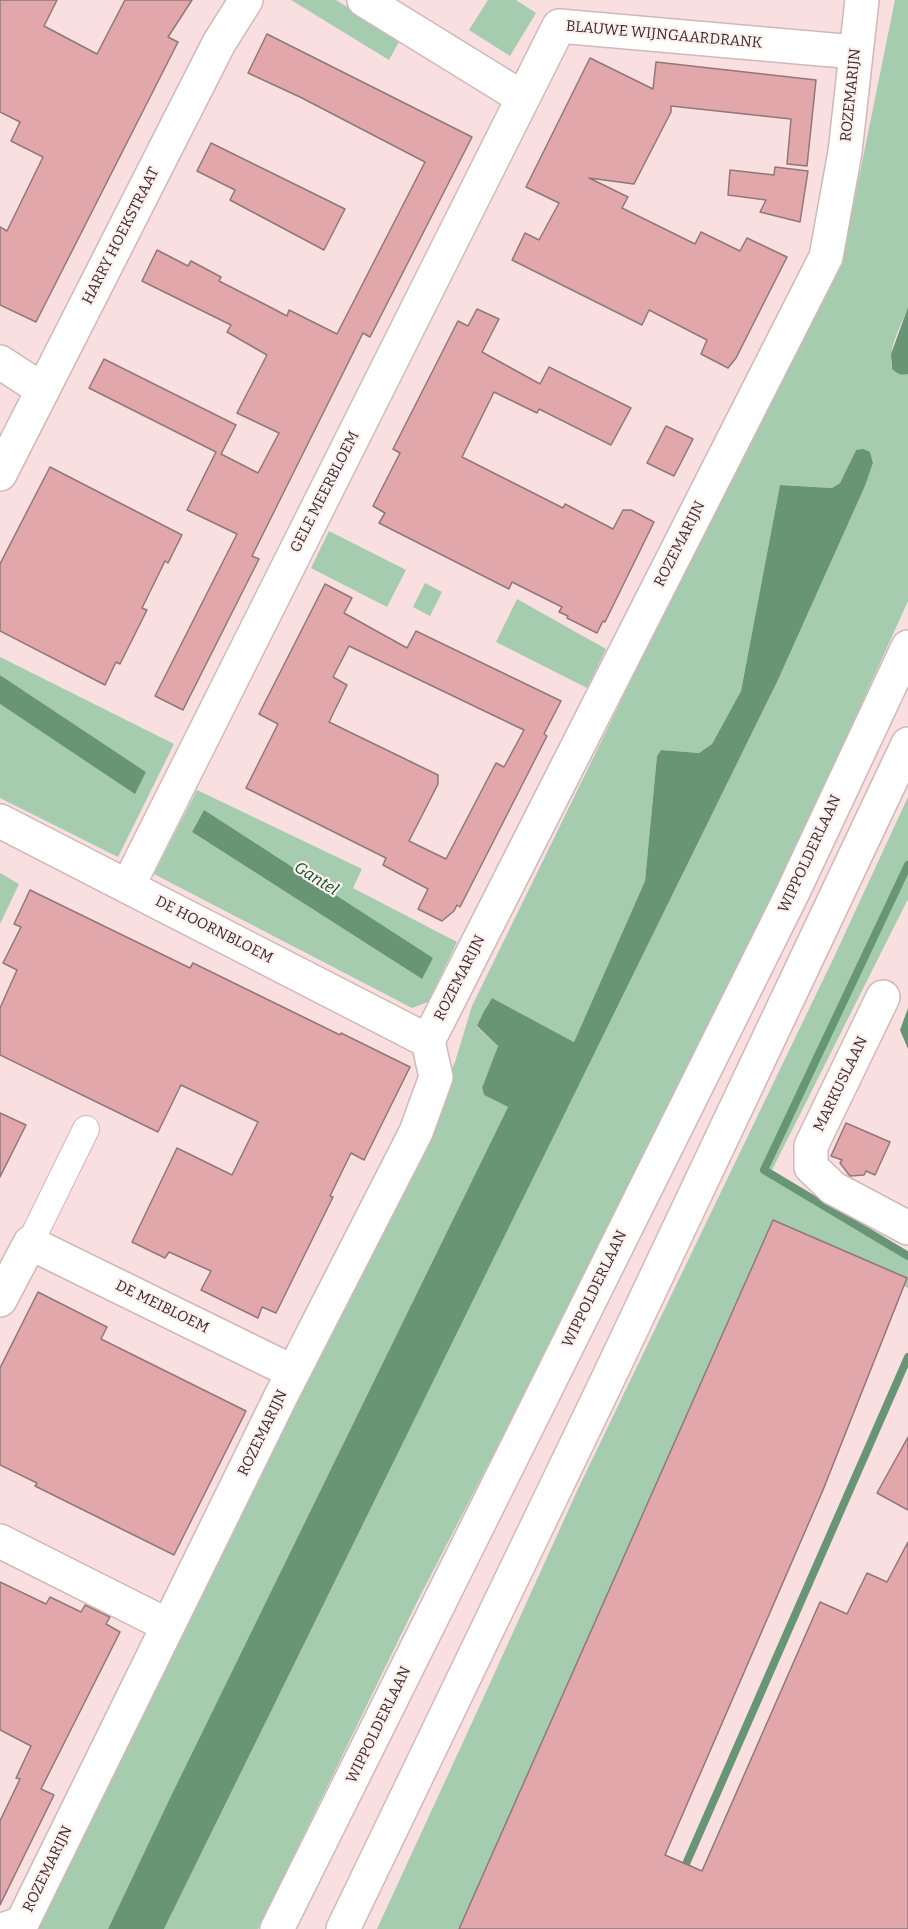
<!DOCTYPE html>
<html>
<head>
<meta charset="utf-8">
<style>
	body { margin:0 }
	canvas { display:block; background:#f9dfdf }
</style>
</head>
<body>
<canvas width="908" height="1929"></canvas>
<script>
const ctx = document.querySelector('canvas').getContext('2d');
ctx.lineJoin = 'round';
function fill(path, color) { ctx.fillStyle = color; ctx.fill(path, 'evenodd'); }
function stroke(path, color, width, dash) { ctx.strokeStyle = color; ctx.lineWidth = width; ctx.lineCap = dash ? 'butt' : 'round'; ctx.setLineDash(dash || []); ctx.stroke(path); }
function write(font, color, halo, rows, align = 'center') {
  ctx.font = font + ' Bitter,serif'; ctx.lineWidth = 4.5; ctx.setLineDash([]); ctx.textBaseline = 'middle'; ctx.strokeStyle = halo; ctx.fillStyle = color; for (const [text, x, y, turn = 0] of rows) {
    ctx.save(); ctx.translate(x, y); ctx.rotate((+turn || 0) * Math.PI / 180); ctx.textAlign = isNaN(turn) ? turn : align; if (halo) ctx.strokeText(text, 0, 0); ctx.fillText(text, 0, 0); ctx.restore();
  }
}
fill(new Path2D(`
	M 291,0 L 336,0 L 400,40 L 389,60 Z
	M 488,0 L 516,0 L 536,13 L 510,56 L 469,30 Z
	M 895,0 L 908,0 L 908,307 C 901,326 887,349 892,369 L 903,375 L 908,374 L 908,601 L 798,844 L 637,1176 L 416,1604 L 258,1929 L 164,1929 L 778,680 L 865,486 L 873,463 L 870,452 L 856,450 L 840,483 L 832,488 L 780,485 L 741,691 L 712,744 L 699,753 L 661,750 L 657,756 L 645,881 L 574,1042 L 492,998 L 483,1013 L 477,1027 L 498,1046 L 482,1089 L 484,1095 L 508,1107 L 170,1798 L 108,1929 L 37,1929 L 403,1176 L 455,1062 L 472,1006 L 743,451 L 843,256 Z
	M 329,531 L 406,570 L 387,607 L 311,568 Z
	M 425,583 L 442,592 L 430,616 L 413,607 Z
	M 517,599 L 606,649 L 587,688 L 496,642 Z
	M 0,657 L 174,744 L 118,857 L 0,798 L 0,704 L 135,793 L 146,772 L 0,675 Z
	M 197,790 L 362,869 L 353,888 L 457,942 L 428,1002 L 412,1008 L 154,874 ZM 204,810 L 422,979 L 192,832 Z
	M 908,797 L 908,899 L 772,1170 L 908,1256 L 908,1288 L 781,1230 L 460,1929 L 377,1929 L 481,1703 L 578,1489 L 835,955 Z
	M 0,873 L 19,884 L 0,924 Z`), '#a5ccaf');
fill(new Path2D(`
	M 908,307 L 908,374 C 901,376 898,374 892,369 L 891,354 Z
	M 863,449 L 870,452 L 873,463 L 865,486 L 778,680 L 164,1929 L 108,1929 L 170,1798 L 508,1107 L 484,1095 L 482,1088 L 498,1046 L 477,1026 L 483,1013 L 492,998 L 574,1042 L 645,881 L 657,756 L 661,750 L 699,753 L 712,744 L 741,691 L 780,485 L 832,488 L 840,483 L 856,450 Z
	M 0,675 L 146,772 L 135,794 L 0,704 Z
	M 204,810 L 433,958 L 422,979 L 192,832 Z
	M 908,1008 L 908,1049 L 900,1030 Z`), '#689575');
stroke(new Path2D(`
	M 908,865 L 764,1170 L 908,1256
	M 682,1873 L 908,1357`), '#689575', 8);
const building = new Path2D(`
	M 0,0 L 57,0 L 44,26 L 97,54 L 125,0 L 192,0 L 168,37 L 178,42 L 36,322 L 0,305 L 0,227 L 7,231 L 43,157 L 11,141 L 20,122 L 0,112 Z
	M 267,34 L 472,137 L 370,337 L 363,333 L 252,556 L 259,559 L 183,710 L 155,696 L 237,534 L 187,510 L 216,452 L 89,388 L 104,359 L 236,425 L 221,454 L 258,473 L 279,433 L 237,413 L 267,355 L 227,332 L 231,325 L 142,281 L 157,250 L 188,266 L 191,261 L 221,277 L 219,281 L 268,306 L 287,316 L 289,310 L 337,334 L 425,162 L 300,97 L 248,73 Z
	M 590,58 L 653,89 L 656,62 L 816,80 L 807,166 L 787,164 L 791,119 L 671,106 L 671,112 L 634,184 L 589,178 L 628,197 L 622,208 L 695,244 L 701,232 L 740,251 L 747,238 L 787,257 L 736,358 L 728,368 L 701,354 L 707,340 L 649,310 L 642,325 L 512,260 L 525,233 L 539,240 L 559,203 L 526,187 Z
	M 211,143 L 345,209 L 324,250 L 230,200 L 235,190 L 197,171 Z
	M 775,167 L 808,171 L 800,222 L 760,212 L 766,200 L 728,195 L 730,170 L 774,175 Z
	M 477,309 L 499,319 L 482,352 L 540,384 L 549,367 L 631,408 L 611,445 L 539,409 L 537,413 L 494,392 L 462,457 L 563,508 L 565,504 L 613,529 L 623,510 L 631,510 L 654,522 L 605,622 L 603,621 L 597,633 L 567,618 L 568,616 L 559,612 L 562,607 L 512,582 L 509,589 L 379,523 L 385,513 L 373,506 L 400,453 L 393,449 L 458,321 L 468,326 Z
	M 666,426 L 693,439 L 674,476 L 647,463 Z
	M 50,467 L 182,535 L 168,563 L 165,561 L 142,608 L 147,610 L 120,664 L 116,662 L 105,685 L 0,631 L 0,564 Z
	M 325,584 L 352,598 L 344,613 L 407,648 L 416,631 L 561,701 L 544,734 L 547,736 L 460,907 L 457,905 L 454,911 L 442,921 L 418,909 L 428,889 L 383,865 L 386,858 L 246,788 L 278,724 L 259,714 ZM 349,646 L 524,730 L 504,767 L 496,763 L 446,859 L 409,841 L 438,784 L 438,775 L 329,722 L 347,685 L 333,677 Z
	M 30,890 L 190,968 L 193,963 L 340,1035 L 341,1033 L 410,1067 L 364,1160 L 351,1153 L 330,1196 L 333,1197 L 276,1313 L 262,1307 L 258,1318 L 201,1290 L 211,1271 L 169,1252 L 165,1258 L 132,1242 L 177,1148 L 232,1175 L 258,1122 L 181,1085 L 158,1132 L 0,1055 L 0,1008 L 17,970 L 3,963 L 21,927 L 14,924 Z
	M 0,1113 L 26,1125 L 0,1177 Z
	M 846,1123 L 890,1142 L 875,1175 L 866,1171 L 864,1175 L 850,1176 L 840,1163 L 842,1160 L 831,1156 Z
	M 773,1220 L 907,1278 L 823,1490 L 665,1855 L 702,1871 L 820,1602 L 847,1614 L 867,1573 L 887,1582 L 908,1542 L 908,1929 L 459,1929 Z
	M 38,1292 L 107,1327 L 101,1339 L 246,1411 L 174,1555 L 35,1486 L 37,1483 L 0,1465 L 0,1368 Z
	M 908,1437 L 908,1510 L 877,1493 Z
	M 0,1582 L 46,1604 L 50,1597 L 81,1612 L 85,1605 L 110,1617 L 106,1624 L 120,1632 L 41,1789 L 54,1795 L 0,1905 L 0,1821 L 20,1779 L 16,1778 L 31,1746 L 0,1730 Z`);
fill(building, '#e2a7aa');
stroke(building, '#8f7879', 1.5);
const pedestrian = new Path2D(`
	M 30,1243 L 86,1129`);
const minor = new Path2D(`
	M 364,0 L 523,98 L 559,26 L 855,52
	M 0,362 L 43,390
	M 0,474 L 219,43 L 246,0
	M 0,821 L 428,1041
	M 128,886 L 523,98
	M 883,997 L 811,1146 L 811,1167 L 833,1188 L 908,1228
	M 0,1300 L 30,1243 L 293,1372
	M 0,1541 L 167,1625
	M 5,1929 L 22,1923 L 280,1398 L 416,1132 L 436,1077 L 428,1041 L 826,257 L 845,152 L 862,0`);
const primary = new Path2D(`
	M 277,1929 L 792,894 L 908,647
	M 343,1929 L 606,1383 L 908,744`);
stroke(pedestrian, '#d1b8b8', 28);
stroke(minor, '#d1b8b8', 36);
stroke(primary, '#d1b8b8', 36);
stroke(pedestrian, '#fff', 26);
stroke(minor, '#fff', 33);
stroke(primary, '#fff', 33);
write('15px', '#382e2e', '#ffefef', [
	["BLAUWE WIJNGAARDRANK",664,35,5],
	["ROZEMARIJN",851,95,-84],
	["HARRY HOEKSTRAAT",121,236,-63],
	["GELE MEERBLOEM",325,492,-63],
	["ROZEMARIJN",680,544,-63],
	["WIPPOLDERLAAN",810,854,-65],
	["DE HOORNBLOEM",214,930,27],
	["ROZEMARIJN",460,978,-63],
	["MARKUSLAAN",841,1084,-64],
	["WIPPOLDERLAAN",595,1289,-64],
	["DE MEIBLOEM",162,1307,26],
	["ROZEMARIJN",263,1433,-64],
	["WIPPOLDERLAAN",379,1725,-64],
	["ROZEMARIJN",48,1869,-64]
]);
write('italic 16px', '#005228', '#ffefef', [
	["Gantel",316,879,32]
]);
</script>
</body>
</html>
